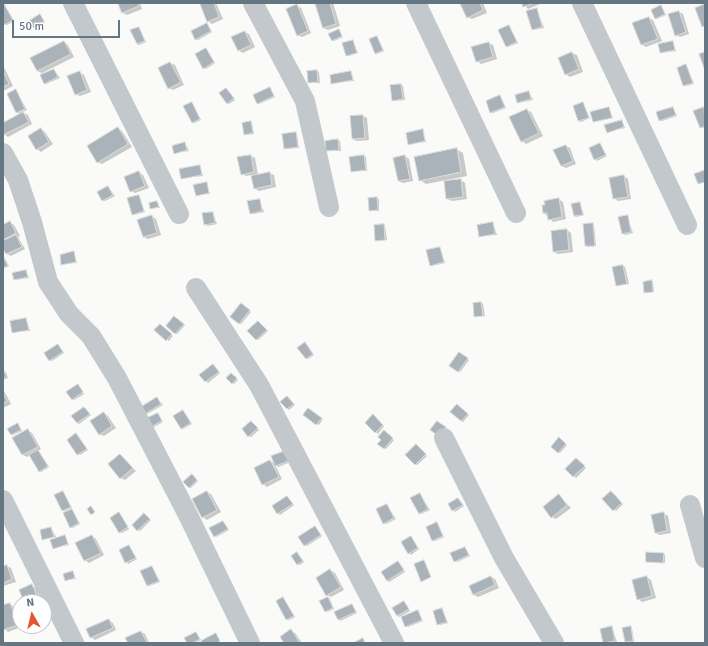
<!DOCTYPE html>
<html>
<head>
<meta charset="utf-8">
<style>
	body { margin:0 }
	#map { position:relative; width:708px; height:646px; overflow:hidden; background:#fafaf8; font-family:Signika,sans-serif }
	canvas { display:block }
	.frame { position:absolute; inset:0; border:4px solid #657683; pointer-events:none }
	.north { position:absolute; left:12px; top:594px; width:40px; height:40px; box-sizing:border-box; background:#fff; border:1px solid #c1c8cd; border-radius:50%; rotate:352deg; font-size:11px; font-weight:700; line-height:16px; text-align:center; color:#657683 }
	.north::after { content:''; display:block; margin:auto; width:14px; height:18px; background:#e4572e; clip-path:polygon(50% 0,100% 100%,50% 72%,0 100%) }
	.scale { position:absolute; left:12px; top:20px; width:108px; height:18px; box-sizing:border-box; border:2px solid #657683; border-top:0; padding-left:5px; font-size:12px; line-height:14px; white-space:nowrap; color:#657683; -webkit-text-stroke:3px #fff; paint-order:stroke }
</style>
</head>
<body>
<div id="map">
<canvas width="708" height="646"></canvas>
<div class="frame"></div>
<div class="north">N</div>
<div class="scale">50 m</div>
</div>
<script>
const ctx = document.querySelector('canvas').getContext('2d');
ctx.lineJoin = 'round';
function fill(path, color) { ctx.fillStyle = color; ctx.fill(path, 'evenodd'); }
function stroke(path, color, width, dash) { ctx.strokeStyle = color; ctx.lineWidth = width; ctx.lineCap = dash ? 'butt' : 'round'; ctx.setLineDash(dash || []); ctx.stroke(path); }
fill(new Path2D(`
	M 119,3 L 140,3 L 142,9 L 127,15 L 123,13 Z
	M 205,3 L 216,3 L 223,19 L 212,24 L 208,21 Z
	M 316,3 L 333,3 L 340,26 L 328,30 L 323,28 Z
	M 462,3 L 483,3 L 487,13 L 472,19 L 467,17 Z
	M 523,3 L 539,3 L 540,4 L 528,9 Z
	M 4,5 L 14,21 L 7,25 L 3,20 Z
	M 297,6 L 301,8 L 311,33 L 302,37 L 297,35 Z
	M 661,6 L 666,15 L 657,19 L 656,18 Z
	M 537,9 L 544,28 L 534,30 L 533,29 Z
	M 679,12 L 683,14 L 689,34 L 680,37 L 676,35 Z
	M 40,15 L 45,22 L 36,28 L 34,27 Z
	M 649,18 L 653,20 L 662,41 L 646,47 L 642,45 L 634,24 Z
	M 207,24 L 212,32 L 198,40 L 196,39 Z
	M 509,26 L 518,43 L 508,47 L 507,46 Z
	M 138,28 L 146,42 L 139,45 L 137,44 Z
	M 339,30 L 343,37 L 334,41 L 332,40 Z
	M 245,32 L 249,34 L 255,47 L 243,53 L 238,50 Z
	M 377,37 L 384,51 L 377,54 L 376,53 Z
	M 353,41 L 358,53 L 349,56 L 347,55 Z
	M 64,42 L 68,45 L 74,57 L 42,73 L 37,71 Z
	M 673,42 L 676,51 L 660,53 Z
	M 488,43 L 493,45 L 497,59 L 481,64 L 477,61 Z
	M 206,49 L 215,63 L 206,69 L 204,68 Z
	M 572,53 L 577,55 L 583,72 L 570,77 L 566,74 Z
	M 170,63 L 175,65 L 184,85 L 173,90 L 169,88 Z
	M 3,65 L 13,86 L 3,91 Z
	M 686,66 L 694,84 L 686,86 L 684,85 Z
	M 54,70 L 60,78 L 46,84 L 45,83 Z
	M 317,71 L 319,72 L 320,83 L 309,83 L 308,72 Z
	M 80,72 L 84,75 L 91,92 L 80,96 L 75,94 Z
	M 351,72 L 354,81 L 332,83 Z
	M 401,85 L 403,86 L 405,100 L 395,101 L 393,100 Z
	M 270,88 L 275,97 L 259,104 L 258,103 Z
	M 226,89 L 235,100 L 229,104 L 227,103 Z
	M 16,90 L 27,110 L 22,112 L 28,115 L 32,124 L 8,137 L 3,133 L 3,124 L 20,114 L 17,112 Z
	M 529,92 L 533,100 L 518,103 L 516,96 Z
	M 500,96 L 506,108 L 493,113 L 491,112 Z
	M 192,103 L 201,120 L 194,123 L 192,122 Z
	M 583,103 L 590,118 L 581,122 L 579,121 Z
	M 609,108 L 613,118 L 594,122 Z
	M 673,108 L 677,116 L 662,121 L 660,120 Z
	M 703,108 L 705,109 L 705,127 L 703,128 L 701,127 Z
	M 527,110 L 531,112 L 543,136 L 526,144 L 522,141 Z
	M 351,116 L 363,116 L 367,118 L 369,140 L 357,141 L 353,139 Z
	M 622,121 L 625,128 L 607,132 Z
	M 250,122 L 252,123 L 254,134 L 247,135 L 245,134 Z
	M 118,128 L 122,131 L 132,147 L 102,164 L 97,162 Z
	M 41,129 L 45,132 L 53,144 L 41,152 L 37,149 L 29,137 Z
	M 422,130 L 426,142 L 409,144 Z
	M 296,133 L 297,134 L 299,148 L 285,149 Z
	M 338,140 L 340,141 L 341,151 L 327,151 Z
	M 185,143 L 189,151 L 175,153 Z
	M 600,145 L 607,156 L 597,161 L 590,149 Z
	M 566,146 L 570,148 L 576,164 L 566,168 L 561,166 Z
	M 456,149 L 463,153 L 467,176 L 426,184 L 420,180 Z
	M 251,156 L 255,158 L 258,175 L 269,173 L 274,175 L 276,187 L 259,191 L 254,188 L 251,175 L 246,176 L 242,174 Z
	M 364,156 L 366,157 L 367,171 L 352,171 Z
	M 405,156 L 409,159 L 413,181 L 403,183 L 398,181 Z
	M 200,166 L 203,176 L 182,178 Z
	M 139,172 L 143,175 L 149,188 L 135,193 L 131,191 Z
	M 624,176 L 628,179 L 631,199 L 618,201 L 614,198 Z
	M 461,180 L 465,183 L 467,199 L 452,201 L 447,199 L 445,182 Z
	M 206,183 L 210,194 L 197,195 Z
	M 108,187 L 115,196 L 105,201 L 103,200 Z
	M 138,196 L 145,212 L 134,215 L 133,214 Z
	M 377,198 L 379,199 L 379,211 L 371,211 L 370,210 Z
	M 558,199 L 563,202 L 566,219 L 553,222 L 544,213 Z
	M 259,200 L 264,212 L 253,214 L 251,213 Z
	M 157,202 L 160,208 L 151,208 Z
	M 580,204 L 584,215 L 576,217 L 574,216 Z
	M 213,213 L 217,224 L 207,226 L 203,214 Z
	M 152,216 L 156,219 L 161,235 L 148,239 L 143,237 Z
	M 627,216 L 633,233 L 625,235 L 623,234 Z
	M 10,222 L 14,225 L 20,236 L 18,237 L 25,249 L 11,256 L 7,254 L 3,246 L 3,226 Z
	M 493,223 L 497,235 L 480,236 Z
	M 593,224 L 594,225 L 596,246 L 588,247 L 586,246 Z
	M 384,225 L 385,226 L 387,240 L 378,241 L 376,240 Z
	M 567,230 L 571,233 L 573,252 L 558,254 L 554,252 L 552,232 Z
	M 440,248 L 445,263 L 432,266 L 431,265 Z
	M 74,252 L 77,263 L 62,264 Z
	M 4,257 L 9,266 L 3,269 L 3,258 Z
	M 623,266 L 625,267 L 629,284 L 618,286 L 617,285 Z
	M 26,271 L 29,278 L 15,280 Z
	M 652,281 L 653,282 L 654,292 L 647,293 L 645,292 Z
	M 481,303 L 483,304 L 485,316 L 477,317 L 475,316 Z
	M 243,305 L 251,312 L 241,324 L 239,323 Z
	M 176,318 L 185,325 L 177,334 L 167,326 Z
	M 26,319 L 30,331 L 13,332 Z
	M 260,323 L 268,331 L 258,340 L 256,340 Z
	M 162,326 L 173,336 L 169,341 L 156,330 Z
	M 58,345 L 64,353 L 52,361 L 50,360 Z
	M 306,345 L 314,355 L 308,359 L 306,358 Z
	M 459,353 L 469,360 L 460,372 L 450,366 Z
	M 215,366 L 220,373 L 208,383 L 201,375 Z
	M 3,371 L 6,372 L 8,378 L 3,380 Z
	M 233,375 L 238,380 L 234,384 L 233,383 Z
	M 79,387 L 84,394 L 74,400 L 73,399 Z
	M 3,389 L 11,404 L 3,408 Z
	M 287,397 L 295,405 L 289,410 L 288,409 Z
	M 157,398 L 163,405 L 147,414 L 146,413 Z
	M 459,406 L 469,415 L 463,422 L 461,421 Z
	M 85,408 L 91,415 L 79,424 L 77,423 Z
	M 308,409 L 323,419 L 319,425 L 304,415 Z
	M 183,411 L 192,424 L 183,429 L 182,428 Z
	M 104,413 L 108,416 L 116,428 L 104,436 L 99,434 Z
	M 158,414 L 163,422 L 154,427 L 152,426 Z
	M 374,417 L 384,426 L 378,434 L 366,423 Z
	M 253,423 L 259,430 L 251,437 L 249,436 Z
	M 18,424 L 22,431 L 13,435 L 11,434 Z
	M 28,430 L 32,433 L 41,449 L 38,451 L 49,467 L 41,472 L 30,455 L 27,457 L 23,455 L 13,438 Z
	M 386,433 L 394,440 L 386,449 L 379,444 Z
	M 76,435 L 88,450 L 80,455 L 78,454 Z
	M 561,440 L 567,445 L 560,453 L 558,452 Z
	M 417,445 L 427,456 L 417,465 L 415,464 Z
	M 120,455 L 136,471 L 125,480 L 121,478 Z
	M 273,456 L 293,461 L 278,467 L 275,465 L 282,479 L 267,487 L 263,484 L 255,469 L 270,461 L 276,464 Z
	M 577,459 L 586,468 L 576,478 L 566,469 Z
	M 194,476 L 198,481 L 191,488 L 189,487 Z
	M 63,492 L 72,508 L 65,511 L 63,510 Z
	M 207,492 L 211,494 L 221,512 L 207,520 L 203,517 Z
	M 613,493 L 623,504 L 616,511 L 603,499 Z
	M 420,494 L 430,510 L 421,514 L 419,513 Z
	M 559,496 L 571,508 L 556,519 L 552,517 Z
	M 287,497 L 294,505 L 280,515 L 273,507 Z
	M 458,499 L 464,506 L 455,512 L 449,505 Z
	M 387,505 L 396,519 L 386,524 L 384,523 Z
	M 72,510 L 80,524 L 72,528 L 70,527 Z
	M 663,513 L 668,516 L 671,533 L 660,535 L 655,533 Z
	M 119,514 L 129,529 L 122,533 L 120,532 Z
	M 144,514 L 151,520 L 140,531 L 138,530 Z
	M 223,522 L 229,530 L 216,537 L 215,536 Z
	M 437,523 L 444,537 L 435,541 L 433,540 Z
	M 315,527 L 322,536 L 307,546 L 305,545 Z
	M 51,528 L 56,537 L 43,539 L 41,531 Z
	M 65,536 L 69,545 L 53,548 Z
	M 92,536 L 96,539 L 104,555 L 89,563 L 85,560 L 77,544 Z
	M 411,537 L 419,549 L 411,555 L 402,543 Z
	M 129,546 L 137,559 L 128,564 L 120,550 Z
	M 465,548 L 470,556 L 457,562 L 455,561 Z
	M 297,553 L 304,562 L 300,565 L 298,564 Z
	M 664,554 L 665,555 L 665,563 L 647,561 Z
	M 400,564 L 405,572 L 389,582 L 387,580 Z
	M 7,566 L 11,568 L 16,582 L 3,586 L 3,567 Z
	M 152,567 L 160,582 L 149,586 L 147,585 Z
	M 330,570 L 335,573 L 344,590 L 331,597 L 327,595 Z
	M 72,572 L 76,579 L 66,580 Z
	M 491,577 L 495,579 L 499,588 L 478,597 L 474,595 L 470,586 Z
	M 647,577 L 651,580 L 656,598 L 642,602 L 638,599 Z
	M 32,586 L 36,588 L 42,602 L 26,602 L 21,590 Z
	M 329,597 L 334,609 L 327,612 L 321,601 Z
	M 283,598 L 295,617 L 289,620 L 287,619 Z
	M 404,602 L 410,611 L 399,617 L 393,609 Z
	M 10,604 L 14,607 L 21,627 L 8,632 L 3,627 L 3,606 Z
	M 352,605 L 357,613 L 340,621 L 339,619 Z
	M 442,609 L 448,623 L 440,625 L 438,624 Z
	M 418,612 L 423,621 L 408,627 L 406,626 Z
	M 109,620 L 113,623 L 116,630 L 95,640 L 91,637 Z
	M 612,627 L 617,642 L 604,643 L 601,630 Z
	M 631,627 L 632,628 L 634,642 L 627,643 L 626,642 Z
	M 291,631 L 295,633 L 302,643 L 285,643 Z
	M 141,632 L 145,634 L 149,643 L 129,643 Z
	M 196,633 L 201,640 L 195,643 L 188,643 Z`), '#0003');
const building = new Path2D(`
	M 118,3 L 137,3 L 139,6 L 122,13 Z
	M 203,3 L 214,3 L 219,17 L 207,22 L 200,4 Z
	M 315,3 L 330,3 L 336,24 L 323,28 Z
	M 460,3 L 480,3 L 483,10 L 467,18 Z
	M 522,3 L 534,3 L 523,7 Z
	M 4,4 L 13,20 L 5,25 L 3,22 Z
	M 297,4 L 308,31 L 297,36 L 286,9 Z
	M 705,4 L 705,26 L 702,27 L 695,8 Z
	M 661,5 L 665,14 L 655,19 L 651,10 Z
	M 537,8 L 542,27 L 532,30 L 526,11 Z
	M 679,11 L 686,32 L 675,36 L 668,14 Z
	M 40,14 L 44,21 L 33,28 L 29,21 Z
	M 649,17 L 658,39 L 641,45 L 632,23 Z
	M 207,23 L 211,31 L 195,40 L 191,31 Z
	M 509,25 L 517,42 L 506,47 L 498,30 Z
	M 139,27 L 145,41 L 137,44 L 130,30 Z
	M 339,29 L 342,36 L 332,41 L 328,34 Z
	M 245,31 L 251,45 L 238,51 L 231,37 Z
	M 377,36 L 383,50 L 375,54 L 369,39 Z
	M 353,40 L 357,53 L 346,56 L 342,43 Z
	M 64,41 L 71,54 L 37,71 L 30,58 Z
	M 673,41 L 675,50 L 660,53 L 658,44 Z
	M 489,42 L 493,57 L 476,62 L 471,47 Z
	M 206,48 L 214,62 L 203,69 L 195,54 Z
	M 572,52 L 579,69 L 565,75 L 558,58 Z
	M 705,52 L 705,71 L 699,54 Z
	M 170,62 L 181,82 L 168,89 L 158,68 Z
	M 686,64 L 693,83 L 683,86 L 677,68 Z
	M 54,69 L 58,77 L 44,84 L 40,75 Z
	M 317,70 L 318,82 L 308,83 L 307,71 Z
	M 3,71 L 9,84 L 3,87 Z
	M 80,71 L 87,90 L 75,95 L 67,76 Z
	M 351,71 L 353,80 L 331,84 L 330,75 Z
	M 401,84 L 403,99 L 392,101 L 390,85 Z
	M 270,87 L 274,96 L 257,104 L 253,95 Z
	M 226,88 L 234,98 L 227,104 L 219,93 Z
	M 16,89 L 25,109 L 16,113 L 7,94 Z
	M 529,91 L 531,99 L 517,103 L 515,95 Z
	M 500,95 L 505,107 L 490,113 L 486,101 Z
	M 192,102 L 200,119 L 192,123 L 183,106 Z
	M 583,102 L 589,118 L 578,121 L 573,106 Z
	M 609,107 L 612,118 L 593,122 L 590,112 Z
	M 673,107 L 676,115 L 659,121 L 656,112 Z
	M 704,107 L 705,126 L 700,128 L 693,111 Z
	M 527,109 L 539,133 L 521,142 L 509,117 Z
	M 23,112 L 29,122 L 3,135 L 3,123 Z
	M 363,115 L 365,138 L 352,139 L 350,116 Z
	M 622,120 L 624,127 L 607,133 L 604,125 Z
	M 251,121 L 253,133 L 244,135 L 242,123 Z
	M 118,127 L 128,144 L 97,163 L 87,146 Z
	M 41,128 L 49,142 L 36,150 L 28,136 Z
	M 423,129 L 425,141 L 408,145 L 406,133 Z
	M 296,132 L 298,147 L 284,149 L 282,134 Z
	M 338,139 L 339,150 L 326,151 L 325,141 Z
	M 185,142 L 187,150 L 174,154 L 172,146 Z
	M 600,143 L 606,155 L 594,160 L 589,148 Z
	M 566,145 L 573,161 L 561,166 L 553,150 Z
	M 457,148 L 461,172 L 419,181 L 414,157 Z
	M 251,155 L 254,172 L 241,175 L 237,157 Z
	M 364,155 L 366,170 L 351,172 L 349,157 Z
	M 405,155 L 410,179 L 398,181 L 393,158 Z
	M 200,165 L 202,175 L 181,179 L 179,169 Z
	M 705,170 L 705,182 L 698,184 L 694,174 Z
	M 139,171 L 145,186 L 130,192 L 124,177 Z
	M 270,172 L 272,185 L 254,189 L 251,176 Z
	M 624,175 L 628,197 L 613,199 L 609,178 Z
	M 461,179 L 463,197 L 446,199 L 444,181 Z
	M 207,182 L 209,193 L 196,196 L 193,185 Z
	M 108,186 L 113,195 L 102,201 L 97,192 Z
	M 139,195 L 144,211 L 132,215 L 127,198 Z
	M 377,197 L 378,210 L 369,211 L 368,198 Z
	M 559,198 L 562,217 L 548,220 L 547,213 L 543,213 L 542,205 L 545,205 L 544,201 Z
	M 260,199 L 262,211 L 250,214 L 247,201 Z
	M 157,201 L 159,207 L 150,209 L 149,203 Z
	M 580,202 L 583,215 L 574,216 L 571,204 Z
	M 213,212 L 215,223 L 204,225 L 202,213 Z
	M 152,215 L 157,233 L 143,237 L 137,220 Z
	M 628,215 L 631,232 L 622,234 L 618,217 Z
	M 10,221 L 16,233 L 3,240 L 3,225 Z
	M 493,222 L 495,234 L 479,237 L 477,225 Z
	M 593,223 L 595,246 L 585,246 L 583,224 Z
	M 384,224 L 385,240 L 375,241 L 374,225 Z
	M 567,229 L 569,250 L 553,252 L 551,231 Z
	M 16,235 L 22,247 L 6,254 L 3,249 L 3,241 Z
	M 440,247 L 444,262 L 430,266 L 426,250 Z
	M 74,251 L 76,262 L 61,265 L 60,255 Z
	M 3,256 L 8,266 L 3,268 Z
	M 623,265 L 627,284 L 616,286 L 612,267 Z
	M 26,270 L 28,277 L 14,280 L 12,273 Z
	M 652,280 L 653,292 L 644,293 L 643,282 Z
	M 481,302 L 483,316 L 474,317 L 473,303 Z
	M 241,303 L 250,310 L 239,324 L 230,317 Z
	M 174,316 L 184,324 L 175,334 L 166,326 Z
	M 26,318 L 29,330 L 12,333 L 10,321 Z
	M 258,321 L 267,330 L 256,340 L 247,331 Z
	M 160,324 L 172,334 L 166,341 L 154,330 Z
	M 305,342 L 313,354 L 306,359 L 297,348 Z
	M 58,344 L 63,352 L 49,361 L 44,353 Z
	M 459,352 L 468,358 L 458,372 L 449,366 Z
	M 213,364 L 219,372 L 205,382 L 199,375 Z
	M 3,370 L 7,377 L 3,378 Z
	M 231,373 L 237,378 L 232,384 L 226,378 Z
	M 78,384 L 83,392 L 72,400 L 66,392 Z
	M 3,393 L 7,401 L 3,404 Z
	M 287,396 L 294,404 L 287,409 L 280,402 Z
	M 157,397 L 161,404 L 145,414 L 141,407 Z
	M 457,404 L 468,414 L 461,421 L 450,412 Z
	M 84,407 L 90,414 L 77,423 L 71,416 Z
	M 308,408 L 322,418 L 316,425 L 303,415 Z
	M 183,410 L 191,423 L 181,429 L 173,416 Z
	M 104,412 L 112,426 L 99,435 L 90,421 Z
	M 158,413 L 162,421 L 151,427 L 147,418 Z
	M 373,414 L 383,425 L 375,433 L 365,423 Z
	M 251,421 L 258,428 L 248,437 L 242,429 Z
	M 437,421 L 446,427 L 440,437 L 430,430 Z
	M 18,423 L 21,430 L 11,435 L 7,429 Z
	M 28,429 L 38,447 L 22,455 L 12,438 Z
	M 384,430 L 393,438 L 384,449 L 377,444 L 381,440 L 378,437 Z
	M 76,433 L 87,449 L 77,455 L 67,440 Z
	M 559,437 L 566,444 L 558,453 L 551,447 Z
	M 416,444 L 426,454 L 415,465 L 405,455 Z
	M 38,450 L 48,466 L 39,472 L 29,455 Z
	M 288,450 L 292,460 L 275,466 L 271,456 Z
	M 120,454 L 133,468 L 120,479 L 108,464 Z
	M 576,458 L 585,466 L 573,477 L 565,469 Z
	M 270,460 L 279,477 L 262,485 L 254,468 Z
	M 192,474 L 197,480 L 189,488 L 183,482 Z
	M 63,491 L 71,507 L 62,511 L 54,495 Z
	M 207,491 L 217,510 L 202,518 L 192,499 Z
	M 611,491 L 622,503 L 613,511 L 602,499 Z
	M 420,493 L 428,509 L 419,514 L 410,498 Z
	M 559,494 L 567,505 L 551,518 L 543,507 Z
	M 287,496 L 293,504 L 277,514 L 272,506 Z
	M 458,498 L 463,505 L 452,511 L 448,504 Z
	M 387,504 L 394,518 L 383,524 L 376,509 Z
	M 91,506 L 95,512 L 91,515 L 87,509 Z
	M 72,509 L 79,523 L 70,528 L 63,513 Z
	M 119,512 L 128,527 L 119,533 L 110,518 Z
	M 664,512 L 667,531 L 655,533 L 651,515 Z
	M 144,513 L 150,519 L 137,531 L 132,525 Z
	M 223,521 L 228,529 L 214,537 L 209,528 Z
	M 437,522 L 443,536 L 432,541 L 426,527 Z
	M 315,526 L 321,535 L 304,546 L 298,537 Z
	M 51,527 L 54,537 L 42,540 L 40,530 Z
	M 65,535 L 68,544 L 53,549 L 50,540 Z
	M 92,535 L 101,553 L 84,561 L 75,543 Z
	M 411,536 L 418,548 L 408,554 L 401,542 Z
	M 129,545 L 136,558 L 125,563 L 119,550 Z
	M 465,547 L 469,555 L 454,562 L 450,553 Z
	M 297,552 L 303,561 L 297,565 L 291,556 Z
	M 646,552 L 664,553 L 663,563 L 646,562 Z
	M 424,560 L 431,577 L 421,582 L 414,564 Z
	M 398,561 L 404,570 L 387,581 L 381,572 Z
	M 7,565 L 12,579 L 3,583 L 3,566 Z
	M 152,566 L 159,581 L 147,586 L 140,571 Z
	M 330,569 L 341,587 L 326,596 L 316,578 Z
	M 73,571 L 75,578 L 65,581 L 63,574 Z
	M 491,576 L 495,585 L 473,595 L 469,586 Z
	M 647,576 L 652,596 L 637,600 L 632,580 Z
	M 32,584 L 39,601 L 24,602 L 19,590 Z
	M 283,597 L 294,616 L 286,620 L 276,601 Z
	M 328,597 L 333,608 L 325,612 L 319,601 Z
	M 404,601 L 409,609 L 397,616 L 392,608 Z
	M 10,603 L 18,625 L 3,630 L 3,605 Z
	M 352,604 L 356,612 L 338,620 L 334,612 Z
	M 442,608 L 447,622 L 437,625 L 433,611 Z
	M 418,610 L 422,620 L 405,627 L 401,617 Z
	M 109,619 L 113,628 L 90,638 L 86,629 Z
	M 612,626 L 615,641 L 603,643 L 600,629 Z
	M 631,626 L 633,641 L 625,642 L 622,628 Z
	M 291,629 L 300,643 L 284,643 L 280,637 Z
	M 141,631 L 147,643 L 128,643 L 125,638 Z
	M 196,632 L 200,639 L 192,643 L 187,643 L 184,638 Z
	M 216,633 L 220,641 L 217,643 L 202,643 L 201,641 Z
	M 363,638 L 365,643 L 353,643 Z`);
fill(building, '#aab3b9');
stroke(building, '#dcdcda', 1);
stroke(new Path2D(`
	M 73,3 L 179,214
	M 253,3 L 305,101 L 329,207
	M 416,3 L 516,213
	M 582,3 L 687,225
	M 3,153 L 18,180 L 32,222 L 48,282 L 69,314 L 91,336 L 117,378 L 188,515 L 250,643
	M 196,288 L 259,385 L 394,643
	M 444,438 L 504,558 L 554,643
	M 3,500 L 74,643
	M 690,505 L 705,558`), '#c3c8cc', 20);
</script>
</body>
</html>
